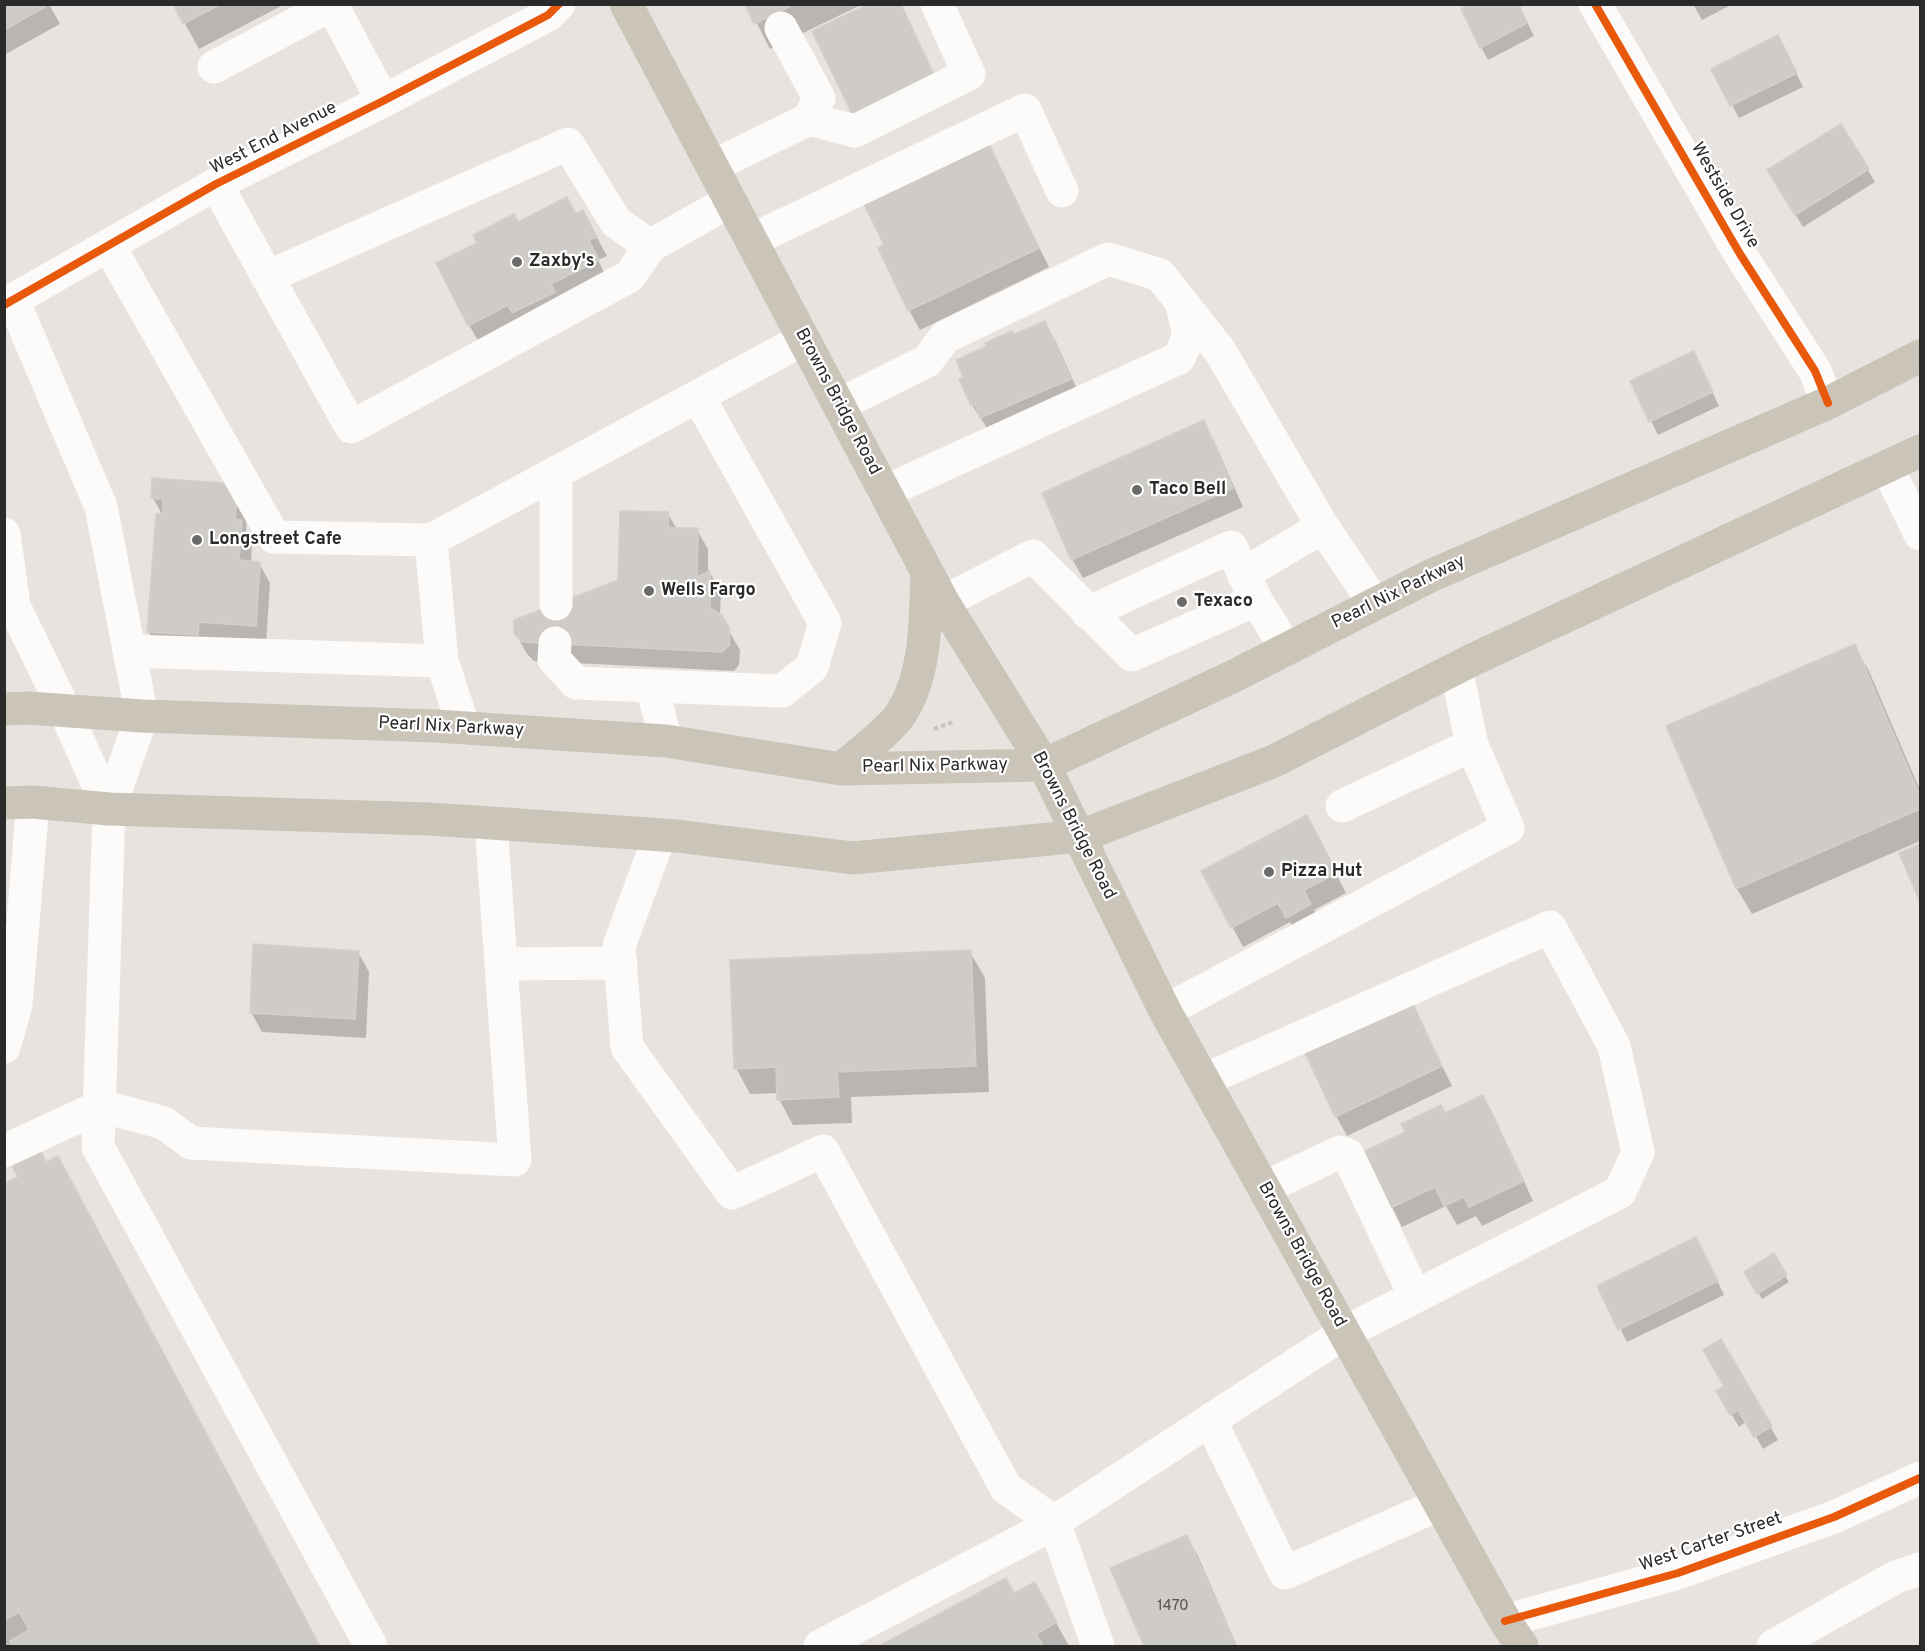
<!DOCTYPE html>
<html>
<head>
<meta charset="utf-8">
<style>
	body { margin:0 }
	#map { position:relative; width:1925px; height:1651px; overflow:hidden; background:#e8e3df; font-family:Overpass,sans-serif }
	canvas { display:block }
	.frame { position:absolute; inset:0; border:6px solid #2a2a2a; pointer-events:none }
</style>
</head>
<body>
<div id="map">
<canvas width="1925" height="1651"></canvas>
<div class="frame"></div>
</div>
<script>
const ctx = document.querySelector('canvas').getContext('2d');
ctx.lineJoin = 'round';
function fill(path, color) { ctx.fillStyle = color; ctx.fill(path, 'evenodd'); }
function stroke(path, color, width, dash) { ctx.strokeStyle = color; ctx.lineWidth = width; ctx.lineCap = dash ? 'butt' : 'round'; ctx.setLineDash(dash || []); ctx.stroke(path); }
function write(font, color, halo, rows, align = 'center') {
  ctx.font = font + ' Overpass,sans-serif'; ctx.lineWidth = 4.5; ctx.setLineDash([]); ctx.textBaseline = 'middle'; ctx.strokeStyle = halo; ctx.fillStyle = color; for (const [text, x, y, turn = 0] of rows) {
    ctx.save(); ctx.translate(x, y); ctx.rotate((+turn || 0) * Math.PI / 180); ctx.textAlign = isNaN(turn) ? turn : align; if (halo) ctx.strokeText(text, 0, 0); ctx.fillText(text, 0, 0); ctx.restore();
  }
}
fill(new Path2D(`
	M 4,4 L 49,4 L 60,24 L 4,55 Z
	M 174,4 L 285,4 L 199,49 Z
	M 747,4 L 863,4 L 770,49 Z
	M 873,4 L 901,4 L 945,97 Z
	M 1518,4 L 1534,36 L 1488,60 L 1481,47 Z
	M 1693,4 L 1733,4 L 1702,20 Z
	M 1785,50 L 1803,87 L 1739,118 L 1713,69 Z
	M 988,146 L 1049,267 L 920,330 L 909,310 L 886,245 Z
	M 1868,170 L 1875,182 L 1803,227 L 1776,183 Z
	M 583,212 L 607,256 L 598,260 L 608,280 L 480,344 L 469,325 L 518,224 L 576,215 Z
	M 1045,322 L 1056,342 L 1081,398 L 993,437 L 972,405 L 1013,336 Z
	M 1694,353 L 1719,406 L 1658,435 L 1632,382 Z
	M 1203,422 L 1214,441 L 1243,507 L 1083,578 L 1072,559 Z
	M 154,480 L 248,505 L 246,530 L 252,541 L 251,563 L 259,563 L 270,583 L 266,645 L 160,651 L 149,632 L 163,516 L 153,498 Z
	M 668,514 L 677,529 L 697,530 L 708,549 L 708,574 L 710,573 L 721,592 L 720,616 L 740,650 L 739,665 L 734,671 L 534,661 L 527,654 L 516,634 L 620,581 Z
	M 1854,646 L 1869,671 L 1920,790 L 1920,841 L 1752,914 L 1737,889 L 1668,727 Z
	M 1317,836 L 1346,893 L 1314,910 L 1321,924 L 1298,936 L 1290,922 L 1243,947 L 1203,871 Z
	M 1920,846 L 1920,898 L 1901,854 Z
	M 16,918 L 4,981 L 4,919 Z
	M 358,952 L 369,972 L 366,1038 L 262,1032 L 251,1012 Z
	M 970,952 L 985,978 L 989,1092 L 851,1097 L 852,1123 L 793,1125 L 779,1099 L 778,1093 L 750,1094 L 736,1068 Z
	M 1412,1004 L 1452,1086 L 1347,1136 L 1336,1116 Z
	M 1483,1097 L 1494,1116 L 1533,1201 L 1482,1226 L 1476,1216 L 1457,1225 L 1446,1206 L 1402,1227 L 1365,1152 Z
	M 47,1164 L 72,1183 L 320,1646 L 6,1646 L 4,1644 L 4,1186 Z
	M 1703,1251 L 1724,1295 L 1627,1342 L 1599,1286 Z
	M 1773,1256 L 1789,1282 L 1762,1299 L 1746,1273 Z
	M 1720,1341 L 1778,1440 L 1763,1449 L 1747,1421 L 1739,1427 L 1718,1391 L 1726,1386 Z
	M 1187,1537 L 1198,1556 L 1237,1646 L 1146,1646 L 1112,1569 Z
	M 1006,1580 L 1014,1595 L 1049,1610 L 1069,1646 L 882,1646 Z`), '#0003');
const building = new Path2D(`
	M 4,4 L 50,4 L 4,30 Z
	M 173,4 L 221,4 L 183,24 Z
	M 745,4 L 795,4 L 754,24 Z
	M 869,4 L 901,4 L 935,77 L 853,116 L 812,31 Z
	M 1470,4 L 1519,4 L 1527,23 L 1480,48 L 1461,9 Z
	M 1778,35 L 1797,73 L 1730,106 L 1711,69 Z
	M 1841,124 L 1869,169 L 1795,215 L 1767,170 Z
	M 989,144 L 1039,248 L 908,311 L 878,248 L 884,245 L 864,204 Z
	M 567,197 L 576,214 L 583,210 L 597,237 L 589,240 L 599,260 L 551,284 L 555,292 L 512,313 L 508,305 L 468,326 L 436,263 L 477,243 L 473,235 L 514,214 L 518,222 Z
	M 1045,321 L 1071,379 L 980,418 L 975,404 L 971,406 L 959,379 L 963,377 L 956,360 L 987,346 L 985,343 L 1012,331 L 1013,335 Z
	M 1694,351 L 1713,392 L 1649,422 L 1630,381 Z
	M 1204,420 L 1233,488 L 1071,560 L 1042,493 Z
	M 152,478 L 238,484 L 235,520 L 242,520 L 239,560 L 260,562 L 256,626 L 199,622 L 198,635 L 147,632 L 156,514 L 163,514 L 163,499 L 151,498 Z
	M 620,511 L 669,512 L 668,528 L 698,528 L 697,577 L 710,571 L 710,608 L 722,615 L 730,629 L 729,646 L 722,652 L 522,642 L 514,634 L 514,620 L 618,580 Z
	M 1855,644 L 1920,796 L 1920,809 L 1736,889 L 1666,726 Z
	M 1307,815 L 1337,873 L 1304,890 L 1311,904 L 1286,918 L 1278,903 L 1231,928 L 1201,871 Z
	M 1920,844 L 1920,902 L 1899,853 Z
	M 253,944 L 359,951 L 355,1019 L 250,1013 Z
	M 971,950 L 976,1066 L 837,1072 L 839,1097 L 777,1100 L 776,1067 L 734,1069 L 730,960 Z
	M 1412,1002 L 1442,1066 L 1335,1117 L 1305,1053 Z
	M 1483,1095 L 1524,1181 L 1469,1207 L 1464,1197 L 1444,1206 L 1435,1187 L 1390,1208 L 1363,1152 L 1405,1132 L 1401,1124 L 1441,1105 L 1445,1113 Z
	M 39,1147 L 46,1162 L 58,1156 L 320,1646 L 13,1646 L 10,1641 L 29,1630 L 19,1612 L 4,1620 L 4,1184 L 18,1177 L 10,1162 Z
	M 1696,1237 L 1718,1281 L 1618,1330 L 1597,1286 Z
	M 1774,1253 L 1787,1275 L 1757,1294 L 1744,1272 Z
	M 1721,1339 L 1772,1426 L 1754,1437 L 1738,1410 L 1730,1415 L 1716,1391 L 1724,1386 L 1703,1350 Z
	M 1187,1535 L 1236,1646 L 1144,1646 L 1110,1568 Z
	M 1006,1578 L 1014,1593 L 1035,1582 L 1057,1622 L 1036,1634 L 1043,1646 L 879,1646 Z`);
fill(building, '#cfccc8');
stroke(building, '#d3cfcb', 1.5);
stroke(new Path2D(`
	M 934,729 L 953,722`), '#c6c5c5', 4, [4.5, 3]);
stroke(new Path2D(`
	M 1595,4 L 1740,254 L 1815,371 L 1828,403
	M 332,5 L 383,101
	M 781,28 L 819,98 L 809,119
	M 214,67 L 333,4
	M 713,166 L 809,119 L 855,131 L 969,74 L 937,4
	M 216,184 L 351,427 L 630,276 L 650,246 L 730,201
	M 752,240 L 1025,110 L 1062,191
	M 109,246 L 274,537 L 431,540 L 804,339
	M 267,277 L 568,144 L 616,222 L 650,246
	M 13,300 L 101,507 L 142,716 L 109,809 L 98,1147 L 371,1646
	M 4,305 L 216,184 L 383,101 L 548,15 L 559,4
	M 839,405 L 927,361 L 945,337 L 1108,259 L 1160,275 L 1220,351 L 1323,527 L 1375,604
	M 1887,467 L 1920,534
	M 556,472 L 556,604
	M 884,492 L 1179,358 L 1189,336 L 1182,304
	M 4,534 L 14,606 L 4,607
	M 1243,574 L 1323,527
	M 943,602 L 1033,556 L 1132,655 L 1256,600
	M 14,606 L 65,711 L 109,809
	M 1088,613 L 1231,547 L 1256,600 L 1278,635 L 1283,651
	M 555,643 L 554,659 L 576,683 L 782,691 L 812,667 L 825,623 L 698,396
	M 130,651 L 442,661 L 431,540
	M 442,661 L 464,728
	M 652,686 L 666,741
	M 1342,806 L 1472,745
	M 660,835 L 619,946 L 627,1047 L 732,1193 L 823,1151 L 1006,1488 L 1054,1522 L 1098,1646
	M 502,964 L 621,963
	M 1165,1011 L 1508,828 L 1472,745 L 1456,668
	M 4,1047 L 16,1005 L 33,802
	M 4,1151 L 101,1106 L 164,1123 L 191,1143 L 515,1160 L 491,823
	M 1264,1188 L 1340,1152 L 1348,1155 L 1415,1296
	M 1210,1420 L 1285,1573 L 1440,1504
	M 1505,1621 L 1678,1573 L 1834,1517 L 1920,1478
	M 820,1646 L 1040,1531 L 1344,1333 L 1620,1192 L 1638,1152 L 1614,1046 L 1550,927 L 1204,1080
	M 1773,1646 L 1896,1577 L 1920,1569`), '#fcfbfa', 33);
stroke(new Path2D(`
	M 626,4 L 943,602 L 1044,765 L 1165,1011 L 1505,1621 L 1522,1646
	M 4,709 L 28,708 L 142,716 L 435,726 L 666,741 L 841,769 L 1044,765 L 1234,676 L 1430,576 L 1828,403 L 1920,356
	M 841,769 C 857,755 892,729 902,712 C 927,672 925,619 927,573
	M 4,803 L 33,802 L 109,809 L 429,819 L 491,823 L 677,836 L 853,858 L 1081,836 L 1272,762 L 1470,661 L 1920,451`), '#cac4b9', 33);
stroke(new Path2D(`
	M 1595,4 L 1740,254 L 1815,371 L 1828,403
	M 4,305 L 216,184 L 383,101 L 548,15 L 559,4
	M 1505,1621 L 1678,1573 L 1834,1517 L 1920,1478`), '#e8590c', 8);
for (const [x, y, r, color] of [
	[517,262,6,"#6c6b69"],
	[1137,490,6,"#6c6b69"],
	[197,540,6,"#6c6b69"],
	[649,591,6,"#6c6b69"],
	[1182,602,6,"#6c6b69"],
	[1269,872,6,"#6c6b69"]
]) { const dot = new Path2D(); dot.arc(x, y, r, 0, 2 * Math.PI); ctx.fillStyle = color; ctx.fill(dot); stroke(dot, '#fff', 2); }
write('15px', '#545352', null, [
	["1470",1173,1607]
]);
write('18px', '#2a2a2a', '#fff', [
	["West End Avenue",274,139,-27],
	["Westside Drive",1724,196,60],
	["Browns Bridge Road",837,402,62],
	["Pearl Nix Parkway",1399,593,-26],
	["Pearl Nix Parkway",451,728,3],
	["Pearl Nix Parkway",935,767,-1],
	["Browns Bridge Road",1073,826,63],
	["Browns Bridge Road",1301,1255,61],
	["West Carter Street",1711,1543,-19]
]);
write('bold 18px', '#2a2a2a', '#fff', [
	["Zaxby's",529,262],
	["Taco Bell",1149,490],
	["Longstreet Cafe",209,540],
	["Wells Fargo",661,591],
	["Texaco",1194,602],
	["Pizza Hut",1281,872]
], 'left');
</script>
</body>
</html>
